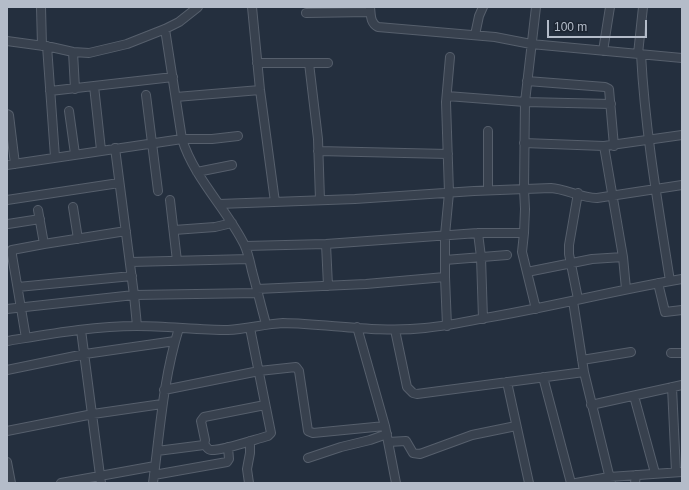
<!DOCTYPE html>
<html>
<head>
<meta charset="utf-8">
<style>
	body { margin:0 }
	#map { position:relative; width:689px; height:490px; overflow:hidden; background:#242f3e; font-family:Helvetica,sans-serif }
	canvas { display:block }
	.frame { position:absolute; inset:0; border:8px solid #b4bcc9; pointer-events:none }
	.scale { position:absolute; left:547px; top:20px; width:100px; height:18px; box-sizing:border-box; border:2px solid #b4bcc9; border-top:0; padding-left:5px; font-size:12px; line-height:14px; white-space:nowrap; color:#b4bcc9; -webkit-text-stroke:3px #1d2633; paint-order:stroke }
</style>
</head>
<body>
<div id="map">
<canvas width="689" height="490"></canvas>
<div class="frame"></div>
<div class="scale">100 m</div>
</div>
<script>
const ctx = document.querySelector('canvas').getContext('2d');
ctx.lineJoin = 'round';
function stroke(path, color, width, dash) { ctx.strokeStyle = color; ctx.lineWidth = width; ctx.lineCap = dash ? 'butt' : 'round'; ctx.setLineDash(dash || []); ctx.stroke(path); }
const minor = new Path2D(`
	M 41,7 L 42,46
	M 252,7 L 260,90 L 275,202
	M 370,7 C 371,15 370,23 378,27 L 495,37 L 531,44 L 682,58
	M 536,7 L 525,102 L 524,189 L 525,209 L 524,233 L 522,252 L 536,309
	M 306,13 L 370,12
	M 165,29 L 182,139 C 194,178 226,208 244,244 C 248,252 250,262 252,271 C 257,289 261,306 266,324
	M 475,35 L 479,16 L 483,7
	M 7,41 L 51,47 L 73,52 L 89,53 L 127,44 L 165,29 L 179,22 L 198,7
	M 47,46 L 55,157
	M 603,51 L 610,7
	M 73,52 L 75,89
	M 638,54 L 643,7
	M 641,54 C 645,130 658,205 670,281
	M 257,63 L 328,63
	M 309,63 L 318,139 L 320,200
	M 527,81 L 605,87 L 609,89 L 614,146
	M 94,86 L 101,150
	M 50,91 L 173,77
	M 146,95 L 158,191
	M 447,96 L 525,102 L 611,104
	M 176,97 L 260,90
	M 69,111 L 75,154
	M 7,114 L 9,115 L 15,164
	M 488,131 L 488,190
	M 524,143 L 604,146 L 682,135
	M 604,146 L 623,257 L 626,289
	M 115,148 L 134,295 L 137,326
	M 318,151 L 448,154
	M 7,165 L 182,139 L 212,139 L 238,136
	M 197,172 L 232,165
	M 578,193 L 569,245 L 569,254 L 578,299
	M 7,200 L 119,183
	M 170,200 L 177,261
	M 219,204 L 355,199 L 474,191 L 551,188 C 566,189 581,198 597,198 L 682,185
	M 73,207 L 78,239
	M 38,210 L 44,244
	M 8,224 L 40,219
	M 174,230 L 215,227 L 232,223
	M 478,233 L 481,257 L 483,319
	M 326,244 L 328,286
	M 245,246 L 326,244 L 478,233 L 524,233
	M 445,260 L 507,255
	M 130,262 L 249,259
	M 527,272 L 592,259 L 623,257
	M 658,283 L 665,312 L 682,310
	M 18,287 L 132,276
	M 257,289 L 366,284 L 445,277
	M 573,301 L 584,372 L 611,483
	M 7,309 L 134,295 L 258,293
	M 447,326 L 445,277 L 445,235 L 449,193 L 446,102 L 450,57
	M 357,327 L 385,426 L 396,483
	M 81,330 L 101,483
	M 395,330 L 407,387 L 413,393 L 417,394 L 584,372
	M 26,338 L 12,255 L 12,250 L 44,244 L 126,231
	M 7,341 C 50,334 93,326 137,326 C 167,326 198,330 228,330 C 247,329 264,324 283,323 C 330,324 378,333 425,328 C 446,326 465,322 485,318 C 551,307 616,290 682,279
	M 671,353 L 682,353
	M 582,360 L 631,352
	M 7,370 L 85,354 L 175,341
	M 543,377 L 571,483
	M 507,382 L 529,483
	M 672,387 L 676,472
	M 164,390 L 259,371 L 296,367 L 299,371 L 308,431 L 313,433 L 385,426
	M 634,396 L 655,473
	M 591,405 L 682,385
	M 7,431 L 93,414 L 162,404
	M 388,442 L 406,441 L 413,453 L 420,454 L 472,435 L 516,426
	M 204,444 C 206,446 208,450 211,450 C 222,451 256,439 268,436 L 271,433 L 250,328
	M 157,451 L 204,445 L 205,440 L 201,421 L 204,417 L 265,405
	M 308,458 L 341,447 L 370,440 L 387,434
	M 7,462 L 11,483
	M 154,475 L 227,462 L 229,459 L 228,447
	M 61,483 L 155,466
	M 153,483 C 160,431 163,379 179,328
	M 249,483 L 247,469 L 250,453 L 250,441
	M 576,483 L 609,477 L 682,472
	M 635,483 L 636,475`);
stroke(minor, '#565f6c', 10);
stroke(minor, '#38414e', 8);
</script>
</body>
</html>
